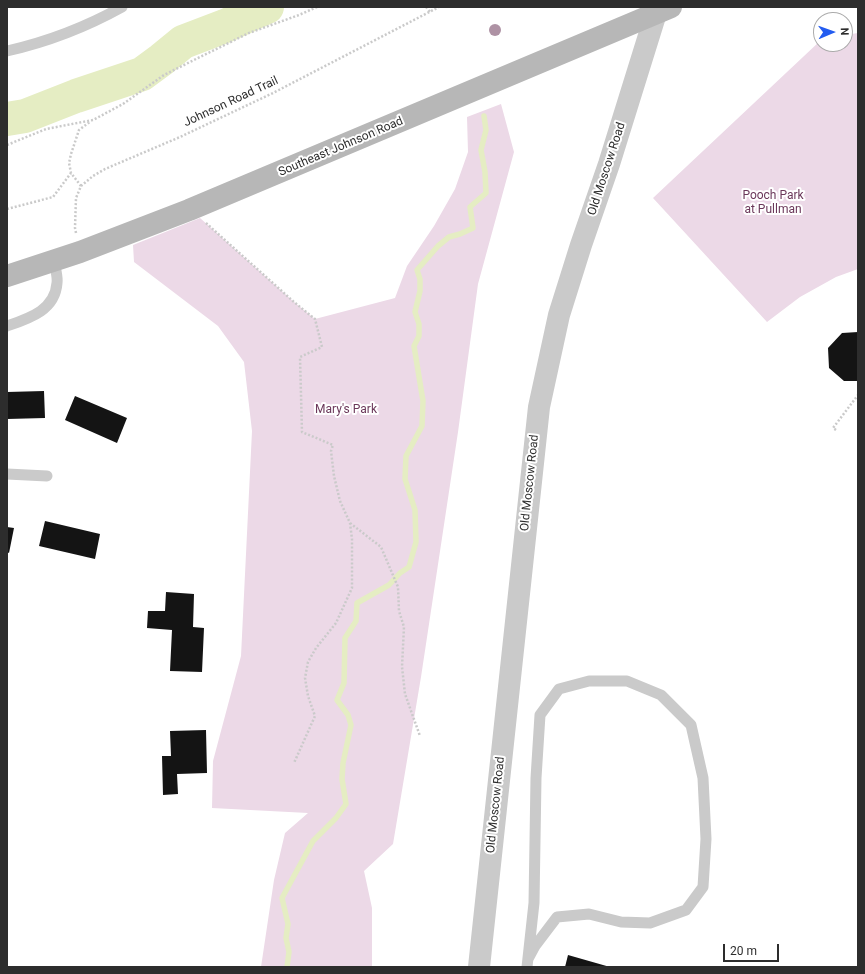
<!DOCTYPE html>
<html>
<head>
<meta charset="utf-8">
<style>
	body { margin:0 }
	#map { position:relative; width:865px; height:974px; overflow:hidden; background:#fff; font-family:Roboto,sans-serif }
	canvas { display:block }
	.frame { position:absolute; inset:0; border:8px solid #2d2d2d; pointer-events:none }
	.north { position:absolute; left:813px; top:12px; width:40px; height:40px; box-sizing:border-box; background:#fff; border:1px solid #ababab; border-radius:50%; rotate:88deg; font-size:11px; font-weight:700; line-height:16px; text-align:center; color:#2d2d2d }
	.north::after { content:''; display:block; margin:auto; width:14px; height:18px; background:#235cf0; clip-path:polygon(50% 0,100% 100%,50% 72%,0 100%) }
	.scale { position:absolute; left:723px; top:944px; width:56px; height:18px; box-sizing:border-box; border:2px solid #2d2d2d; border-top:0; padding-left:5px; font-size:12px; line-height:14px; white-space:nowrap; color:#2d2d2d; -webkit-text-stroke:3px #fff; paint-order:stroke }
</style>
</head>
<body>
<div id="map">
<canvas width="865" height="974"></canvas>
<div class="frame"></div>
<div class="north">N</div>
<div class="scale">20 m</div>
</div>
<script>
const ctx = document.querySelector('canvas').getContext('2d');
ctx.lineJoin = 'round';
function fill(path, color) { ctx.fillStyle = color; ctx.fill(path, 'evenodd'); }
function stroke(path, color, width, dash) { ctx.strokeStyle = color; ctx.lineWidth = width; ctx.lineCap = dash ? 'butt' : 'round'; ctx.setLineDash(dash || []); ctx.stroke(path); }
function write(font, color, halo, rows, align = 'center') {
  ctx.font = font + ' Roboto,sans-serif'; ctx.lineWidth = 4; ctx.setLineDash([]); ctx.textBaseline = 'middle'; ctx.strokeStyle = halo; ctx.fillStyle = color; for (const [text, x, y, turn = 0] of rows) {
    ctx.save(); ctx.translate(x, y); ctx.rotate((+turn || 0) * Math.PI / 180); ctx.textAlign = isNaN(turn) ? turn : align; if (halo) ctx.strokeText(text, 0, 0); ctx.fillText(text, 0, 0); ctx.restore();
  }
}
fill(new Path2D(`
	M 858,33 L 858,269 L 836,277 L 800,297 L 767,322 L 653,198 L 820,41 L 821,41 L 821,44 L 845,44 L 845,35 Z
	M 501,104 L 514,152 L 478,284 L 458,432 L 421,677 L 393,844 L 364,871 L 372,908 L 372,967 L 261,967 L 274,880 L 285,833 L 308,813 L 212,808 L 213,761 L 241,656 L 252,431 L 244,362 L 218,326 L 134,262 L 133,245 L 200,218 L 294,302 L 315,319 L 395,298 L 407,266 L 434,226 L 455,189 L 468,152 L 467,117 Z`), '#ecd9e7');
stroke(new Path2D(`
	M 287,967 L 289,952 L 286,938 L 288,924 L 282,898 L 313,841 L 336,818 L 346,804 L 342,779 L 343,763 L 351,725 L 348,715 L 337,700 L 344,683 L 345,638 L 356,621 L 357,603 L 389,585 L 400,573 L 409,567 L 416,542 L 415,510 L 405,479 L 406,456 L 422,426 L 423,401 L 414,346 L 419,336 L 419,324 L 415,312 L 420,291 L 420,279 L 417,270 L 438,246 L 449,237 L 460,234 L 473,228 L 470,207 L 486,193 L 485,172 L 481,150 L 486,130 L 484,116`), '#e5edc3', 5.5);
stroke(new Path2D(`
	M 7,119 L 25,116 L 76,96 L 142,74 L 161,60 L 183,42 L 225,26 L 267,7`), '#e5edc3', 34);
fill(new Path2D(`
	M 858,332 L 858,381 L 844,381 L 829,368 L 828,348 L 842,333 Z
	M 44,391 L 45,418 L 7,419 L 7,392 Z
	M 75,396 L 127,418 L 117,443 L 65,420 Z
	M 45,521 L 100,534 L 95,559 L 39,546 Z
	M 7,527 L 14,528 L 9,553 L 7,552 Z
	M 166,592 L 194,594 L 193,627 L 204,628 L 202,672 L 170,671 L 172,630 L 147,628 L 148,611 L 165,611 Z
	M 206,730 L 207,773 L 177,774 L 178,794 L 163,795 L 162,756 L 171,756 L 170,731 Z
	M 568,955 L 610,967 L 565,967 Z`), '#141414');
stroke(new Path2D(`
	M 426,7 L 430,12
	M 7,145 L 46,129 L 93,120 L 123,104 L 164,75 L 200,57 L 249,33 L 299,15 L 317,7
	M 81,186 L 71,173 L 69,163 L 71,154 L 79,130 L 91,121
	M 7,209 L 53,197 L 71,173
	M 206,223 L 294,302 L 315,319 L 322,347 L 300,357 L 302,432 L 333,445 L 331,451 L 334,476 L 340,501 L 350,523 L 352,539 L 352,588 L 336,623 L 316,648 L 308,662 L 305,678 L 308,696 L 315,716 L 294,763
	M 76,233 L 75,228 L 76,198 L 81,186 L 93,176 L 105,169 L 180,137 L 273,93 L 439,7
	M 836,430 L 833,428 L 858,395
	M 350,523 L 381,547 L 398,587 L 399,611 L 404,627 L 402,667 L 405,694 L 420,736`), '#cacaca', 2.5, [2, 2]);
stroke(new Path2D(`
	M 7,51 C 47,42 86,27 122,7
	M 7,326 C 30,318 55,310 57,283 C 58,276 55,268 54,261
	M 7,474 L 47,476
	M 527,967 L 534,903 L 536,778 L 540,715 L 559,689 L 589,681 L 627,681 L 661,695 L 691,725 L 703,778 L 706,839 L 703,887 L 686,910 L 650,923 L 621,922 L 589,914 L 557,917 L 535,946 L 528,959`), '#cacaca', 11);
stroke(new Path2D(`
	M 479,967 L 539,407 L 559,315 L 581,245 L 609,164 L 656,13`), '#cacaca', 22);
stroke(new Path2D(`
	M 7,276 L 80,252 L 189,210 L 671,7`), '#b7b7b7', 22);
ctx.fillStyle = '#ae92a4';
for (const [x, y] of [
	[495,30]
]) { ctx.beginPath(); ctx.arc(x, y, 6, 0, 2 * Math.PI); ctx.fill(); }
write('12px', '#2d2d2d', '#fff', [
	["Johnson Road Trail",231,102,-25],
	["Southeast Johnson Road",341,147,-23],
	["Old Moscow Road",607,169,-72],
	["Old Moscow Road",530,483,-84],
	["Old Moscow Road",496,805,-84]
]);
write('12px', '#6b385a', '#fff', [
	["Pooch Park",773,196],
	["at Pullman",773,210],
	["Mary's Park",346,410]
]);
</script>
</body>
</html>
